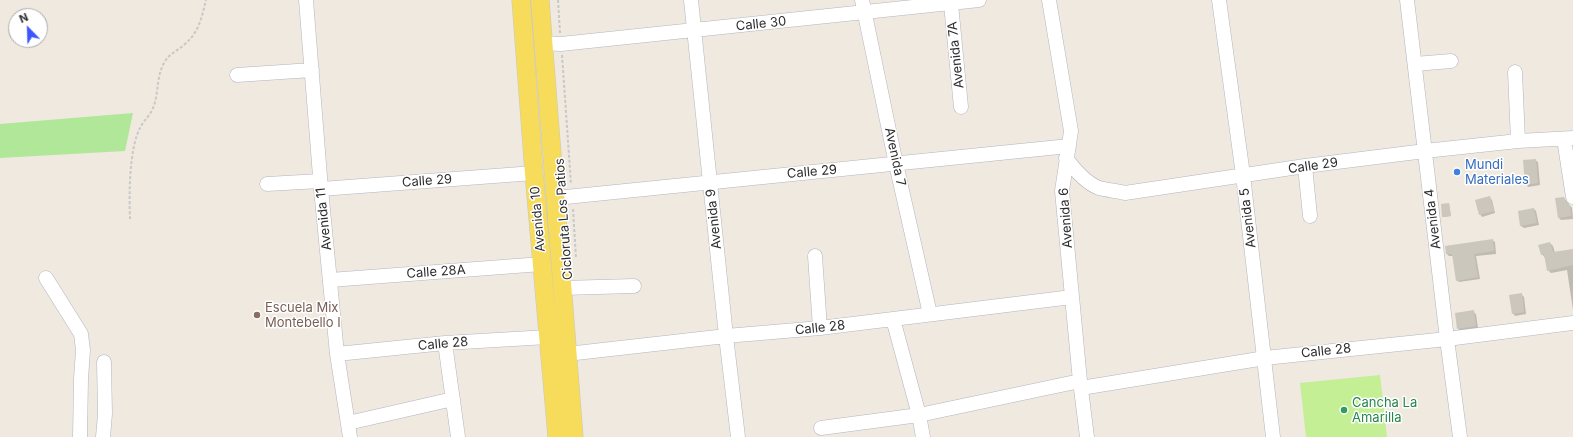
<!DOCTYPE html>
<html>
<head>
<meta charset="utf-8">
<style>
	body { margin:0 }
	#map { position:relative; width:1573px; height:437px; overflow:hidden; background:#efe9df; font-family:Inter,sans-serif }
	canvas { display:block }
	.north { position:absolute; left:8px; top:8px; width:40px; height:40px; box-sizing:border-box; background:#fff; border:1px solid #ababab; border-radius:50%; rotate:337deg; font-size:11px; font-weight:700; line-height:16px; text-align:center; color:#2d2d2d }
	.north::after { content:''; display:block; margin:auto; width:14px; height:18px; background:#3c56ff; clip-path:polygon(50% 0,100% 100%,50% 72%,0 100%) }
</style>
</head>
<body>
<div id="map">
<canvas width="1573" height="437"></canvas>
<div class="north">N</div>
</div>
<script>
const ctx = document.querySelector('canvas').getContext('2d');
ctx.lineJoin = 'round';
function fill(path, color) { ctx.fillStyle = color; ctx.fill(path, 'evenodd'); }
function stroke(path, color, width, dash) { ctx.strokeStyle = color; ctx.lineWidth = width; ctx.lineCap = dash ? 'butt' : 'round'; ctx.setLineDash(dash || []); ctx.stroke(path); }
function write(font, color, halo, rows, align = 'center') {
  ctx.font = font + ' Inter,sans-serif'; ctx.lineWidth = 3; ctx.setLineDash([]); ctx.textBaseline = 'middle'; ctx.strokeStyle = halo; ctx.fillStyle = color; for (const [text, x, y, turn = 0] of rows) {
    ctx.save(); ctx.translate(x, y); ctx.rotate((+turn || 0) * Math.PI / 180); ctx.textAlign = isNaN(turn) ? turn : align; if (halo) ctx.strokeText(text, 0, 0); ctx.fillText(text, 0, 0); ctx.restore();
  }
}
fill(new Path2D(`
	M 133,113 L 125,151 L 0,158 L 0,124 Z`), '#b0e799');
fill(new Path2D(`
	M 1380,375 L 1387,437 L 1306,437 L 1300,383 Z`), '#c4ef95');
fill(new Path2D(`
	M 1535,160 L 1538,162 L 1540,185 L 1528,187 L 1526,184 Z
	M 1489,197 L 1492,200 L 1495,213 L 1482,217 L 1480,214 Z
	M 1564,198 L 1572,208 L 1573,219 L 1561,220 L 1559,218 Z
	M 1449,204 L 1451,216 L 1444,217 L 1443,216 Z
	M 1534,209 L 1536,211 L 1539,225 L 1524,228 L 1521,226 Z
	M 1492,240 L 1495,242 L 1496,254 L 1476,256 L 1480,279 L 1459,282 L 1457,280 L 1453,256 L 1449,256 L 1447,254 Z
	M 1550,243 L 1553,246 L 1555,253 L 1573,250 L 1573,310 L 1567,270 L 1551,273 L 1548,270 L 1545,258 L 1542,254 Z
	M 1521,294 L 1524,297 L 1526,314 L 1515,316 L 1513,313 Z
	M 1473,312 L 1476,314 L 1478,328 L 1461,331 L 1458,329 Z`), '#0003');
fill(new Path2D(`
	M 1536,159 L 1538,183 L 1525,185 L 1523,160 Z
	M 1490,196 L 1494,211 L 1479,215 L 1475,200 Z
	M 1564,197 L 1566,202 L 1570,205 L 1571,216 L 1558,218 L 1555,198 Z
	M 1449,203 L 1451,216 L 1442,217 L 1441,204 Z
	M 1534,208 L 1537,223 L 1520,226 L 1518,211 Z
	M 1493,239 L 1494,251 L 1474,254 L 1478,277 L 1456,281 L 1452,254 L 1446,254 L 1445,246 Z
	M 1550,242 L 1553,252 L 1573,249 L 1573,265 L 1547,271 L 1544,254 L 1541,255 L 1538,245 Z
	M 1522,293 L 1524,312 L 1512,314 L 1509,295 Z
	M 1474,310 L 1476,326 L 1457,329 L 1455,313 Z`), '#cbc7bd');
const minor = new Path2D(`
	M 306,0 L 321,189 L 337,354 L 350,437
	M 691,0 L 726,336 L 738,437
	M 862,0 L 896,164 L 930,314
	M 1049,0 L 1071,131 L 1062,191 L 1080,381 L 1087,437
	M 1219,0 L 1243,175 L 1273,437
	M 1407,0 L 1447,339 L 1460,437
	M 951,4 L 961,107
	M 543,43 L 561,44 L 979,0
	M 1415,64 L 1451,61
	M 1515,72 L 1518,141
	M 237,75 L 312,70
	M 1564,139 L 1573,197
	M 1066,158 C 1074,169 1086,183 1099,188 C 1107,190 1117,191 1125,193 L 1305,166 L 1425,151 L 1518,141 L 1573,138
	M 1305,166 L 1310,216
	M 267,184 L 320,181
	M 321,189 L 534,173
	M 556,198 L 1069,146
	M 815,256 L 820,328
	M 46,278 L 81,334 L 83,350 L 81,379 L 80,437
	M 330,280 L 542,264
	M 562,288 L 634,286
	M 893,319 L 919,415 L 923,437
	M 445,343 L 458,437
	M 337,354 L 445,343 L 548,337
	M 567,354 L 726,336 L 820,328 L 1072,297
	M 1081,388 L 1265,358 L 1447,339 L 1573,323
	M 348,423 L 453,399
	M 821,428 L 919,415 L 1080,381
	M 103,437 L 105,414 L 104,362`);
const major = new Path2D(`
	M 521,0 L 534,173 L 557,437
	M 540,0 L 574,437`);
stroke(minor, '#b3b4c1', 15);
stroke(major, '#c8c8c8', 19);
stroke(new Path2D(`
	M 558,0 L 560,33
	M 562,55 L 571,184
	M 573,209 L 576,258
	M 130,219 C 129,195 129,149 140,128 C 143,121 150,116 153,108 C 159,94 156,77 164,63 C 169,53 178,51 186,43 C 199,32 202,16 206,0`), '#c8c8c8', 2, [3, 2]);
stroke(minor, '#fff', 14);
stroke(major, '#f7db5b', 18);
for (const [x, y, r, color] of [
	[1457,172,4,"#3f7fe0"],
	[257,315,4,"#8d6e63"],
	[1344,410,4,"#2e9e5b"]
]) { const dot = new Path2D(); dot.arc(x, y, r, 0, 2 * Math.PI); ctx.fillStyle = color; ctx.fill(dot); stroke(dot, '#fff', 1.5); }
write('13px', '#2d2d2d', '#fff', [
	["Calle 30",761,24,-6],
	["Avenida 7A",956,55,-96],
	["Avenida 7",895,157,78],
	["Calle 29",1313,166,-8],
	["Calle 29",812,172,-5],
	["Calle 29",427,181,-4],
	["Avenida 6",1066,218,-94],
	["Avenida 5",1248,218,-97],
	["Avenida 11",324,219,-96],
	["Avenida 10",538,219,-95],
	["Cicloruta Los Patios",564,219,-94],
	["Avenida 9",714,219,-96],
	["Avenida 4",1433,219,-97],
	["Calle 28A",436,272,-4],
	["Calle 28",820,328,-6],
	["Calle 28",443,344,-5],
	["Calle 28",1326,351,-6]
]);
write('13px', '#366cbe', '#fff', [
	["Mundi",1465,165],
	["Materiales",1465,180]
], 'left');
write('13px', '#785e54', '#fff', [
	["Escuela Mix",265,308],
	["Montebello I",265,323]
], 'left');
write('13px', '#27864d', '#fff', [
	["Cancha La",1352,403],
	["Amarilla",1352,418]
], 'left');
</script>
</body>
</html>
